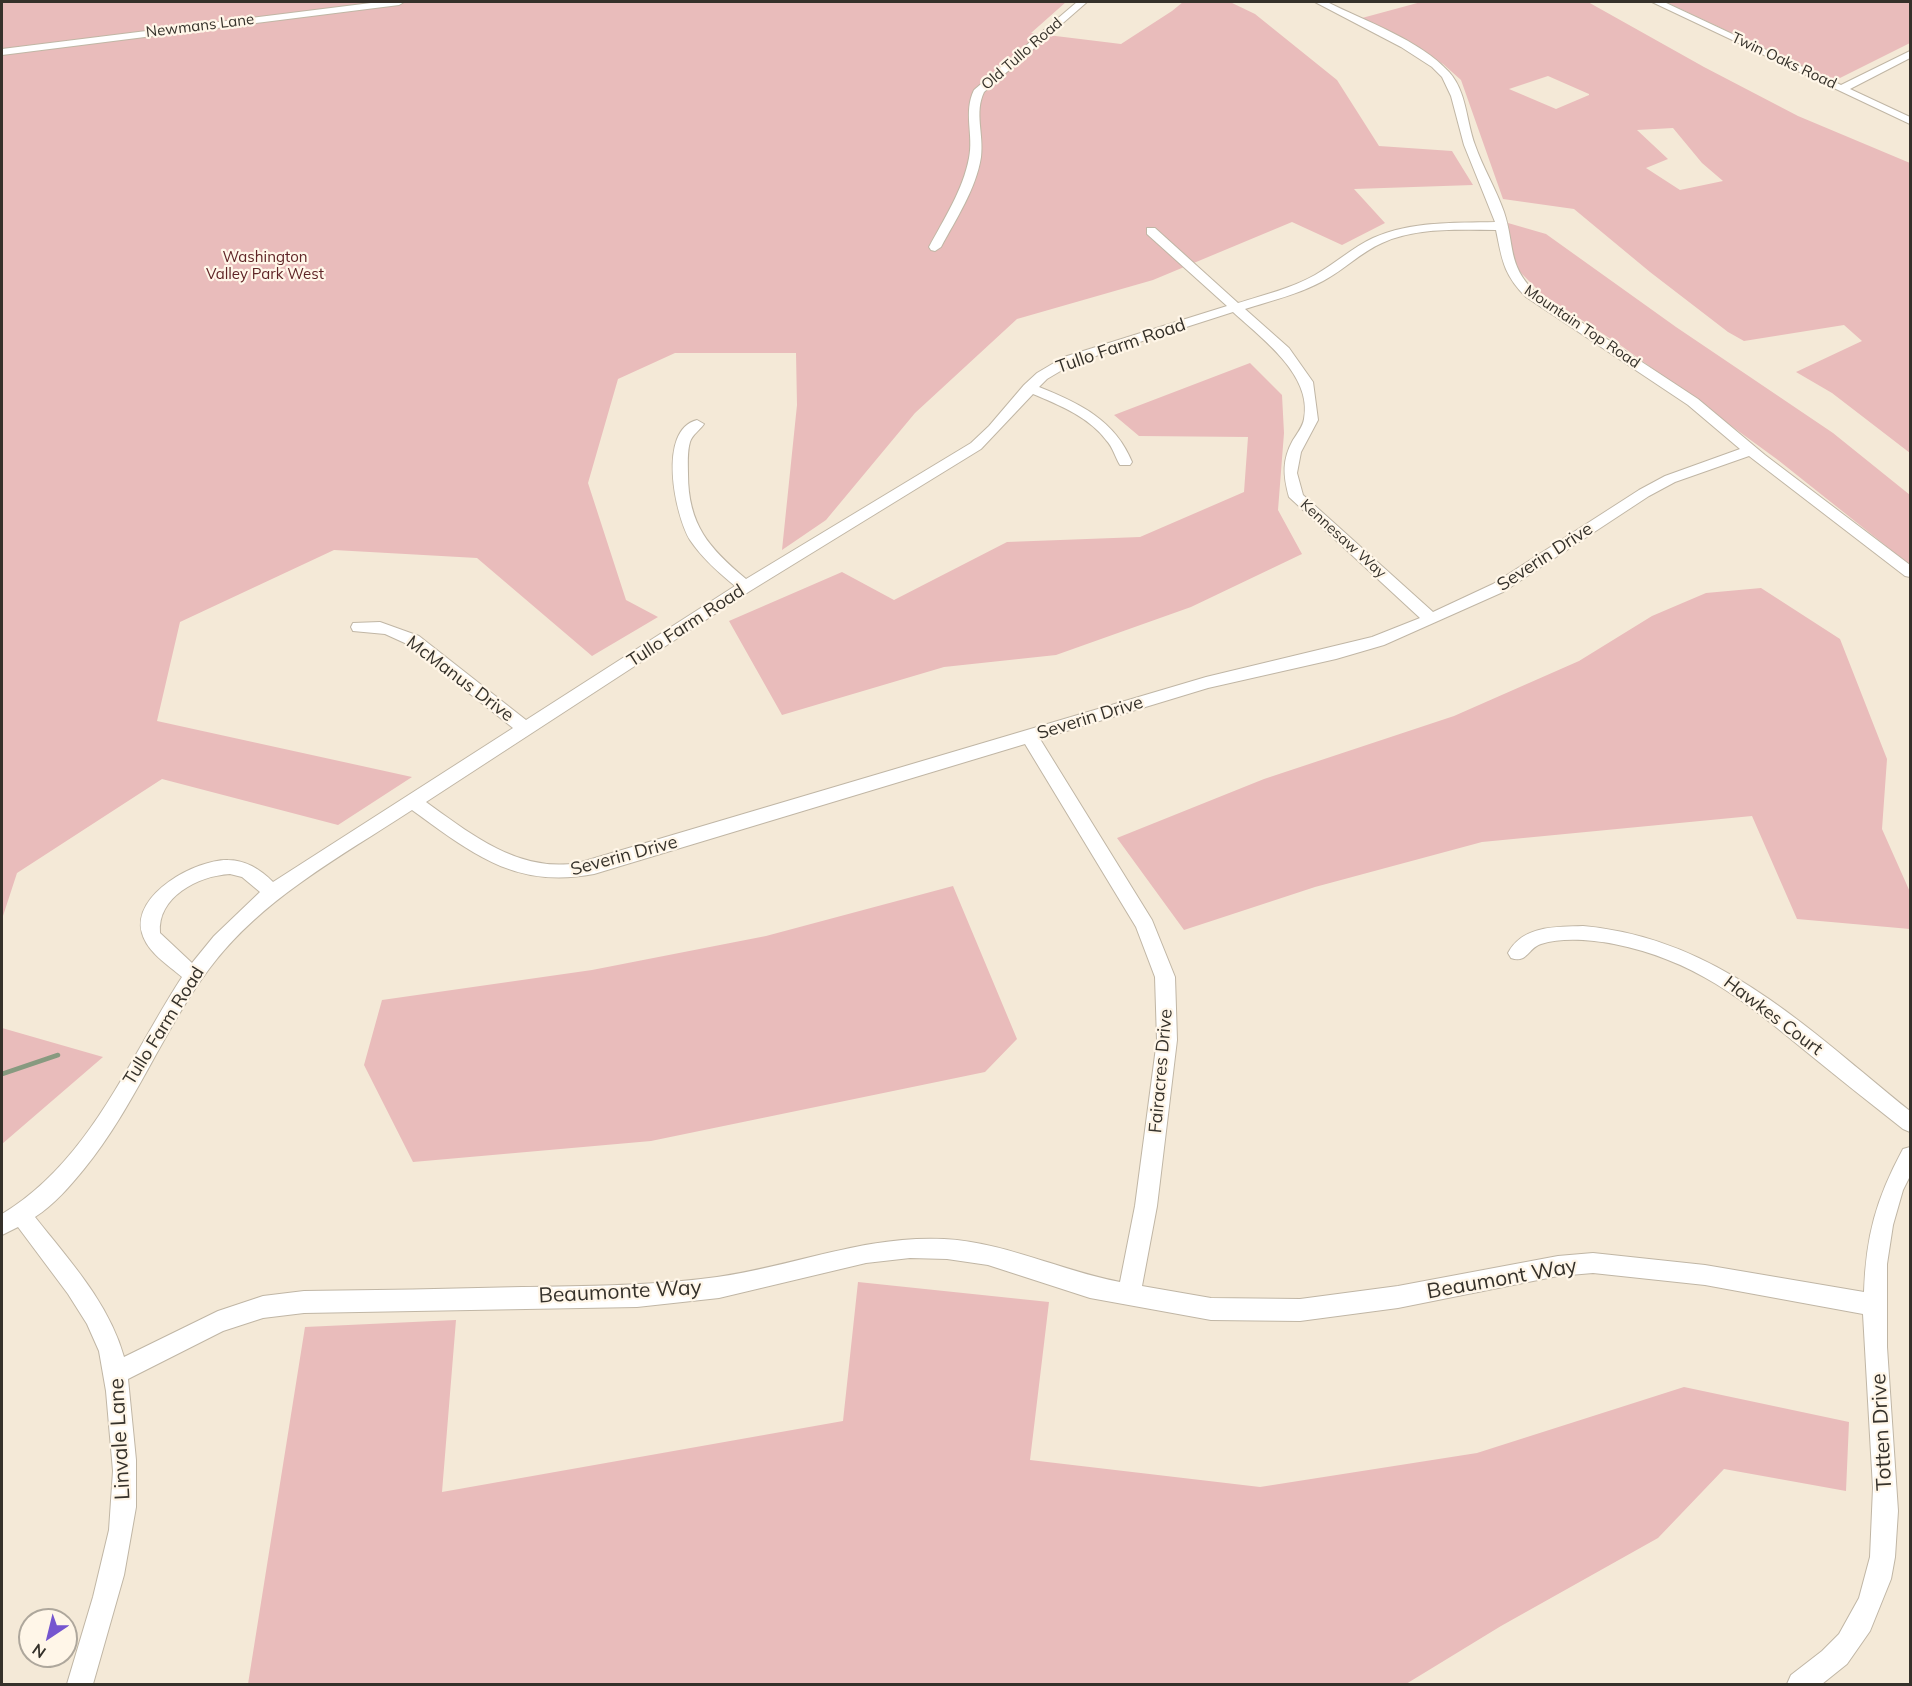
<!DOCTYPE html>
<html>
<head>
<meta charset="utf-8">
<style>
	body { margin:0 }
	#map { position:relative; width:1912px; height:1686px; overflow:hidden; background:#f4e9d7; font-family:Mulish,sans-serif }
	canvas { display:block }
	.frame { position:absolute; inset:0; border:3px solid #35312a; pointer-events:none }
	.north { position:absolute; left:18px; top:1608px; width:60px; height:60px; box-sizing:border-box; background:#fff6e8; border:2px solid #aea79c; border-radius:50%; rotate:215deg; font-size:16px; font-weight:700; line-height:24px; text-align:center; color:#35312a }
	.north::after { content:''; display:block; margin:auto; width:21px; height:27px; background:#7555cf; clip-path:polygon(50% 0,100% 100%,50% 72%,0 100%) }
</style>
</head>
<body>
<div id="map">
<canvas width="1912" height="1686"></canvas>
<div class="frame"></div>
<div class="north">N</div>
</div>
<script>
const ctx = document.querySelector('canvas').getContext('2d');
ctx.lineJoin = 'round';
function fill(path, color) { ctx.fillStyle = color; ctx.fill(path, 'evenodd'); }
function stroke(path, color, width, dash) { ctx.strokeStyle = color; ctx.lineWidth = width; ctx.lineCap = dash ? 'butt' : 'round'; ctx.setLineDash(dash || []); ctx.stroke(path); }
function write(font, color, halo, rows, align = 'center') {
  ctx.font = font + ' Mulish,sans-serif'; ctx.lineWidth = 4.5; ctx.setLineDash([]); ctx.textBaseline = 'middle'; ctx.strokeStyle = halo; ctx.fillStyle = color; for (const [text, x, y, turn = 0] of rows) {
    ctx.save(); ctx.translate(x, y); ctx.rotate((+turn || 0) * Math.PI / 180); ctx.textAlign = isNaN(turn) ? turn : align; if (halo) ctx.strokeText(text, 0, 0); ctx.fillText(text, 0, 0); ctx.restore();
  }
}
fill(new Path2D(`
	M 2,2 L 1066,2 L 1031,33 L 1121,44 L 1172,11 L 1183,2 L 1230,2 L 1255,14 L 1337,80 L 1379,146 L 1452,151 L 1473,185 L 1354,189 L 1385,223 L 1342,245 L 1292,222 L 1153,280 L 1017,319 L 915,413 L 826,520 L 782,550 L 797,405 L 796,353 L 675,353 L 618,379 L 588,483 L 626,600 L 658,617 L 592,656 L 477,558 L 334,550 L 180,622 L 157,721 L 412,777 L 338,825 L 162,779 L 17,873 L 2,919 Z
	M 1421,2 L 1588,2 L 1704,67 L 1798,116 L 1910,163 L 1910,453 L 1832,393 L 1796,372 L 1862,341 L 1844,325 L 1744,341 L 1728,332 L 1650,272 L 1574,209 L 1503,199 L 1461,80 L 1443,64 L 1362,18 ZM 1548,76 L 1589,94 L 1589,95 L 1556,109 L 1509,89 ZM 1673,128 L 1702,163 L 1723,181 L 1680,190 L 1646,168 L 1668,159 L 1637,130 Z
	M 1666,2 L 1910,2 L 1910,43 L 1834,81 Z
	M 1508,223 L 1546,234 L 1676,327 L 1833,433 L 1910,495 L 1910,565 L 1778,460 L 1623,347 L 1542,294 L 1512,264 Z
	M 1250,363 L 1282,395 L 1284,433 L 1278,510 L 1302,554 L 1191,607 L 1056,655 L 944,667 L 782,715 L 729,621 L 842,572 L 894,600 L 1007,542 L 1140,537 L 1244,492 L 1248,437 L 1139,436 L 1114,415 Z
	M 1761,588 L 1840,639 L 1887,759 L 1882,829 L 1910,892 L 1910,929 L 1797,919 L 1752,816 L 1482,842 L 1315,887 L 1184,930 L 1117,838 L 1264,779 L 1454,716 L 1579,661 L 1652,616 L 1706,593 Z
	M 953,886 L 1017,1039 L 985,1072 L 651,1141 L 413,1162 L 364,1065 L 382,1000 L 592,970 L 766,936 Z
	M 2,1028 L 103,1057 L 2,1144 Z
	M 858,1282 L 1049,1302 L 1030,1460 L 1260,1487 L 1477,1453 L 1684,1387 L 1849,1422 L 1846,1491 L 1724,1469 L 1658,1538 L 1501,1626 L 1406,1684 L 248,1684 L 305,1327 L 456,1320 L 442,1492 L 843,1421 Z`), '#e9bcbb');
stroke(new Path2D(`
	M 2,1074 L 58,1055`), '#889a80', 4.5);
const minor = new Path2D(`
	M 379,2 L 404,2 L 399,5 L 2,55 L 2,49 Z
	M 1077,2 L 1087,2 L 984,92 C 974,113 984,134 981,157 C 976,189 956,219 941,247 L 935,251 L 931,250 L 929,247 C 944,219 963,190 969,158 C 974,135 963,113 974,90 Z
	M 1315,2 L 1327,2 C 1365,21 1420,40 1449,72 C 1467,92 1466,121 1475,145 C 1483,168 1496,189 1504,212 C 1515,245 1507,264 1534,291 L 1698,399 L 1765,455 L 1910,565 L 1910,577 L 1905,576 L 1749,456 L 1675,482 L 1649,496 L 1503,592 L 1384,645 L 1336,659 L 1208,688 L 1040,739 L 1152,920 L 1175,977 L 1177,1040 L 1157,1206 L 1142,1286 L 1211,1298 L 1300,1299 L 1398,1286 L 1558,1256 L 1593,1253 L 1705,1265 L 1864,1292 C 1866,1236 1876,1199 1903,1149 L 1910,1147 L 1910,1176 L 1903,1190 L 1893,1225 L 1887,1264 L 1887,1347 L 1898,1511 L 1895,1557 L 1891,1579 L 1870,1631 L 1847,1664 L 1822,1684 L 1787,1684 L 1791,1675 L 1822,1651 L 1839,1634 L 1859,1598 L 1870,1557 L 1873,1488 L 1863,1314 L 1705,1285 L 1593,1273 L 1558,1276 L 1398,1308 L 1300,1321 L 1211,1320 L 1090,1298 L 988,1265 L 947,1259 L 910,1258 L 866,1263 L 719,1298 L 637,1307 L 304,1313 L 263,1318 L 223,1331 L 128,1379 L 136,1460 L 136,1507 L 124,1575 L 93,1684 L 67,1684 L 93,1597 L 109,1530 L 113,1471 L 106,1391 L 99,1351 L 87,1324 L 68,1294 L 18,1227 L 2,1235 L 2,1214 C 90,1161 128,1060 182,977 C 168,965 147,952 142,933 C 131,894 197,859 228,860 C 246,860 261,870 273,882 L 513,728 L 407,644 L 385,634 L 353,631 L 351,627 L 353,623 L 380,622 L 419,636 L 526,720 L 735,586 C 719,573 702,558 690,540 C 675,515 657,430 697,420 L 704,424 C 700,430 692,435 690,442 C 687,452 688,464 688,474 C 688,525 709,548 746,579 L 971,443 L 989,426 L 1024,385 L 1037,373 L 1064,357 L 1227,306 L 1147,234 L 1147,228 L 1155,228 L 1238,303 C 1264,295 1292,288 1315,275 C 1335,264 1353,247 1373,238 C 1411,221 1455,223 1495,222 L 1464,145 L 1451,96 L 1442,77 L 1432,67 L 1401,47 ZM 1496,230 C 1502,259 1503,274 1526,297 L 1688,405 L 1740,449 L 1665,476 L 1639,490 L 1493,584 L 1433,612 L 1303,495 L 1297,473 L 1301,452 L 1318,420 L 1313,382 L 1289,348 L 1245,309 C 1271,301 1299,294 1323,281 C 1344,270 1361,252 1382,243 C 1417,227 1459,230 1496,230 ZM 1233,312 C 1261,338 1313,375 1304,419 C 1303,426 1297,434 1293,440 C 1282,460 1283,475 1289,497 L 1420,618 L 1372,637 L 1206,677 L 578,863 C 518,873 471,834 426,802 L 750,591 L 981,449 L 1033,394 C 1059,405 1089,417 1106,440 C 1113,447 1115,457 1120,465 L 1130,465 L 1132,462 C 1115,420 1079,403 1039,387 L 1047,379 L 1074,363 ZM 1025,744 L 1136,927 L 1155,977 L 1157,1040 L 1135,1206 L 1120,1282 C 1061,1271 1005,1242 944,1239 C 865,1235 794,1266 717,1277 C 652,1286 587,1286 522,1287 C 449,1289 377,1290 304,1291 L 263,1296 L 218,1311 L 124,1357 C 109,1303 69,1260 35,1217 C 54,1205 70,1186 84,1169 C 134,1108 162,1032 209,969 C 261,899 340,857 412,810 C 473,854 515,889 594,874 ZM 230,874 L 242,877 L 260,892 L 214,936 L 192,963 L 160,933 C 157,897 198,876 230,874 Z
	M 1652,2 L 1664,2 L 1841,85 L 1910,51 L 1910,58 L 1850,89 L 1910,117 L 1910,124 Z
	M 1583,926 C 1719,938 1809,1030 1910,1111 L 1910,1132 L 1903,1129 C 1870,1103 1836,1076 1803,1049 C 1742,999 1694,960 1614,944 C 1592,940 1563,937 1541,944 C 1528,948 1527,964 1511,958 L 1508,953 C 1523,925 1556,927 1583,926 Z`);
stroke(minor, '#c0b6a5', 2);
fill(minor, '#fff');
write('15px', '#35312a', '#fff6e8', [
	["Newmans Lane",200,26,-7],
	["Old Tullo Road",1022,54,-41],
	["Twin Oaks Road",1784,61,25],
	["Mountain Top Road",1582,327,34],
	["Kennesaw Way",1343,539,42]
]);
write('15px', '#5f2426', '#fff6e8', [
	["Washington",265,257],
	["Valley Park West",265,274]
]);
write('18px', '#35312a', '#fff6e8', [
	["Tullo Farm Road",1121,346,-19],
	["Severin Drive",1545,557,-33],
	["Tullo Farm Road",686,626,-33],
	["McManus Drive",460,679,37],
	["Severin Drive",1090,718,-17],
	["Severin Drive",624,856,-15],
	["Hawkes Court",1773,1016,37],
	["Tullo Farm Road",164,1026,-58],
	["Fairacres Drive",1161,1071,-85]
]);
write('21px', '#35312a', '#fff6e8', [
	["Beaumont Way",1502,1279,-10],
	["Beaumonte Way",620,1292,-3],
	["Totten Drive",1882,1432,-93],
	["Linvale Lane",120,1439,-93]
]);
</script>
</body>
</html>
